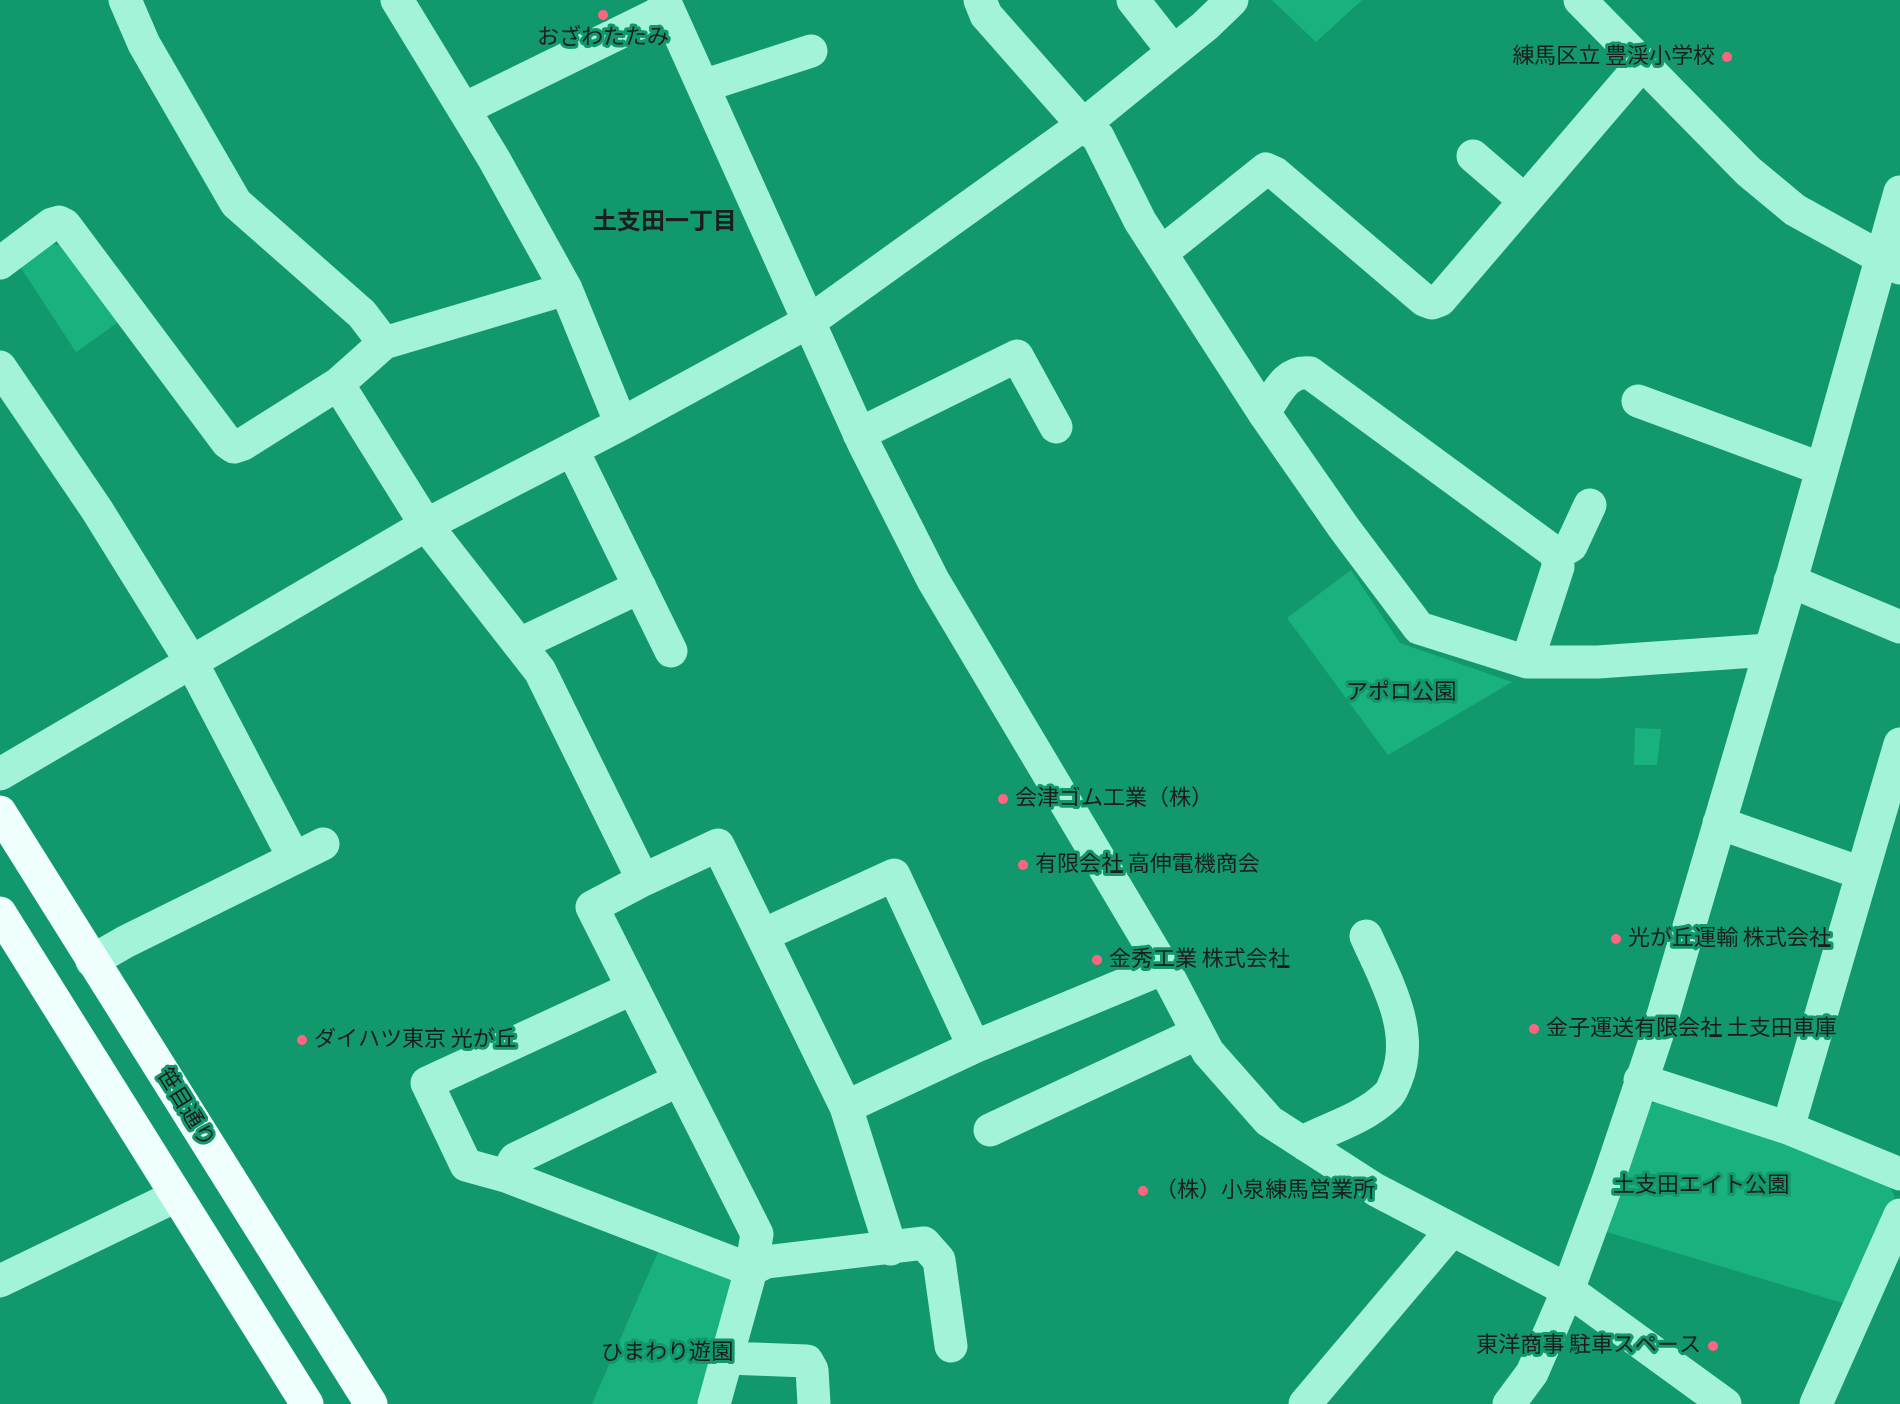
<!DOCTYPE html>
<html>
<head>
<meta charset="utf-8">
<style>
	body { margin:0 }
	canvas { display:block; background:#12986d }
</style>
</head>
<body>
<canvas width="1900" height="1404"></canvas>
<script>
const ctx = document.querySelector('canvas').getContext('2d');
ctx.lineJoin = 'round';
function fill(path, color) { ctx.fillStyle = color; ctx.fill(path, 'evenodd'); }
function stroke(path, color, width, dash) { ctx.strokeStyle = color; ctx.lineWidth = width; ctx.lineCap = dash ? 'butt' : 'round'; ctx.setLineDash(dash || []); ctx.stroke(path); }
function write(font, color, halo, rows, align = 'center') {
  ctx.font = font + ' Signika,"Noto Sans JP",sans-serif'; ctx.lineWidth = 6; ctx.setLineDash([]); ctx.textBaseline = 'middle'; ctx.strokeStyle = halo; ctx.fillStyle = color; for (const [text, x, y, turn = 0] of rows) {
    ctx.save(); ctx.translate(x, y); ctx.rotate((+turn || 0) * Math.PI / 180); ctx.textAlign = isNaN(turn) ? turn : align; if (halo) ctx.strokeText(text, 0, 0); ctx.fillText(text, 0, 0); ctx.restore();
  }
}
fill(new Path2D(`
	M 1272,0 L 1362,0 L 1316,42 Z
	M 51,244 L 65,246 L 120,321 L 76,352 L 21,268 L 28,255 Z
	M 1351,570 L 1400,643 L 1512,682 L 1388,755 L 1287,618 Z
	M 1635,728 L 1661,729 L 1657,765 L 1634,765 Z
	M 1666,1097 L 1887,1180 L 1895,1197 L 1846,1304 L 1607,1232 L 1646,1107 Z
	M 658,1252 L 729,1275 L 736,1286 L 704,1404 L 592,1404 Z`), '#19b27f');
stroke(new Path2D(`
	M 125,0 L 144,44 L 236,203 L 362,314 L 384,343 L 338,384 L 426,525 L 540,671 L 643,880
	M 397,0 L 494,159 L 566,289 L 621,424
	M 664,0 L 863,442 L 933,580 L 1164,968 L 1208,1052 L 1269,1121 L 1376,1190 L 1568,1290 L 1725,1404
	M 980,0 L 986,15 L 1083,125 L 1098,137 L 1140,221 L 1264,413 L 1344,528 L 1419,628 L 1527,662 L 1598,662 L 1769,650
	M 1133,0 L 1173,51
	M 1580,0 L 1748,171 L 1795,210 L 1900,268
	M 703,86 L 811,51
	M 464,109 L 668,9
	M 1473,156 L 1524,200
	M 1161,253 L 1266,169 L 1275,173 L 1424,300 L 1432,303 L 1440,300 L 1642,64
	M 0,263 L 52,224 L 59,222 L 65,225 L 227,442 L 234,447 L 243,444 L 338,384
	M 384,343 L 566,289
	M 0,367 L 97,510 L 192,663 L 294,858
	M 1638,401 L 1822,469
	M 1264,413 C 1277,394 1285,370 1310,373 L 1557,554 L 1558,567 L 1527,662
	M 859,434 L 1017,356 L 1056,427
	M 572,449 L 671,651
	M 1557,554 L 1571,546 L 1590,505
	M 1790,581 L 1900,627
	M 520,644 L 640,587
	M 0,774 L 426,525 L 621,424 L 810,321 L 1083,125 L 1205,26 L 1232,0
	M 1719,823 L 1861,873
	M 763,935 L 894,875 L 974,1047
	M 92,961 L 125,942 L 323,844
	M 631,989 L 427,1083 L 466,1165 L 506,1176 L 751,1270 L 766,1262 L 924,1243 L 939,1260 L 951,1346
	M 1640,1080 L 1788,1128 L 1900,1174
	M 846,1107 L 974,1047 L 1164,968
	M 1788,1128 L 1900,744
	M 990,1130 L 1198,1033
	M 1306,1145 L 1311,1138 C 1336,1126 1367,1116 1387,1096 C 1392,1092 1393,1086 1396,1080 C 1416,1031 1386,981 1366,936
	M 506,1176 L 515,1159 L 679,1080
	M 0,1281 L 176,1196
	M 727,1358 L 807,1361 L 812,1370 L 814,1404
	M 714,1404 L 751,1270 L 757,1234 L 592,907 L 643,880 L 718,845 L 846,1107 L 891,1249
	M 1305,1404 L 1452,1230
	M 1509,1404 L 1532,1373 L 1568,1290 L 1608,1181 L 1659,1029 L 1793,573 L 1900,192
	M 1816,1404 L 1900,1215`), '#a3f3d8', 33);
stroke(new Path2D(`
	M 0,812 L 371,1404
	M 0,913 L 307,1404`), '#effffb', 33);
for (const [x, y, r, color] of [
	[603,15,6,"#ff6580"],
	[1727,57,6,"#ff6580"],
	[1003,799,6,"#ff6580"],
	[1023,865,6,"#ff6580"],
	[1616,939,6,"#ff6580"],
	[1097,960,6,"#ff6580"],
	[1534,1029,6,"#ff6580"],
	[302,1040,6,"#ff6580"],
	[1143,1191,6,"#ff6580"],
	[1713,1346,6,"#ff6580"]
]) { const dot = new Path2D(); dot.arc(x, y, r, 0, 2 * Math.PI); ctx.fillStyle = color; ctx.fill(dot); stroke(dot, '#12986d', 2); }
write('22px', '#1d1d1d', '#12986d', [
	["おざわたたみ",603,38,"center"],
	["練馬区立 豊渓小学校",1715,57,"right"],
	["会津ゴム工業（株）",1015,799],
	["有限会社 高伸電機商会",1035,865],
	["光が丘運輸 株式会社",1628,939],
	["金秀工業 株式会社",1109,960],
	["金子運送有限会社 土支田車庫",1546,1029],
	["ダイハツ東京 光が丘",314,1040],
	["（株）小泉練馬営業所",1155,1191],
	["東洋商事 駐車スペース",1701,1346,"right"]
], 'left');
write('22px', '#1a1d1c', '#12986d', [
	["アポロ公園",1401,693],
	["土支田エイト公園",1701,1186],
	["ひまわり遊園",667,1353]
]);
write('22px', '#1d1d1d', '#12986d', [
	["笹目通り",185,1108,58]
]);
write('bold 24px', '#1d1d1d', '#12986d', [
	["土支田一丁目",665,223]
]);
</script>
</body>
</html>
